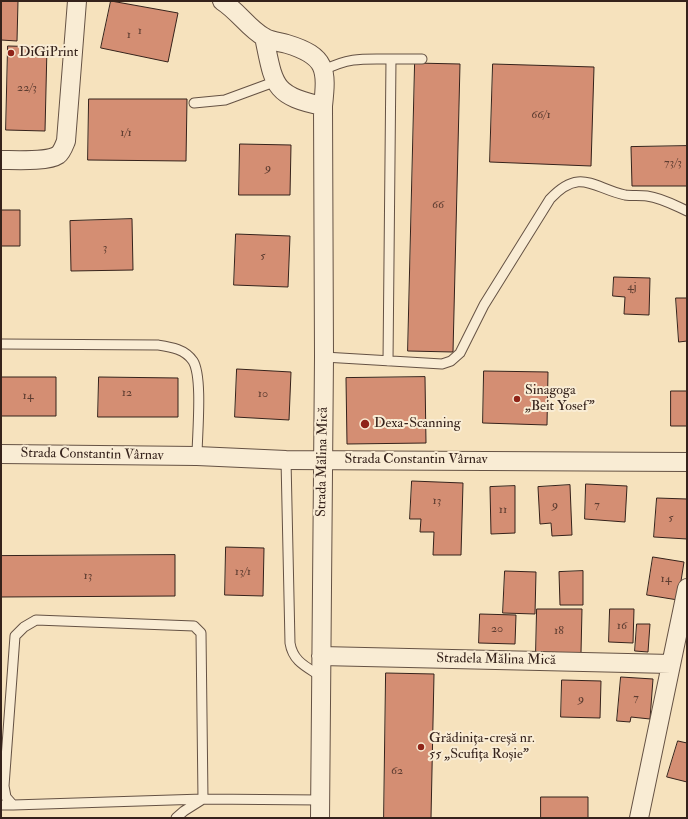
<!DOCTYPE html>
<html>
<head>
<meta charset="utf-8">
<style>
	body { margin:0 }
	#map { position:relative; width:688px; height:819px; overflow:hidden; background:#f6e2bd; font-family:"IM FELL Double Pica",serif }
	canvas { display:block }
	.frame { position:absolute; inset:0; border:2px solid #35221b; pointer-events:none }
</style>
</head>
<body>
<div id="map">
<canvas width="688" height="819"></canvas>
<div class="frame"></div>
</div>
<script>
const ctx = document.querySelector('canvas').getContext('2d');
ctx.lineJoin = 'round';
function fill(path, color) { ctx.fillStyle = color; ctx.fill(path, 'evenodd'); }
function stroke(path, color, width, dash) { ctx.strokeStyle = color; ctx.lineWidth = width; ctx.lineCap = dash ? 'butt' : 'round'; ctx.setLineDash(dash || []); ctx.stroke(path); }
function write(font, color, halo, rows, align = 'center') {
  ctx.font = font + ' "IM FELL Double Pica",serif'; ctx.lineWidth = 4; ctx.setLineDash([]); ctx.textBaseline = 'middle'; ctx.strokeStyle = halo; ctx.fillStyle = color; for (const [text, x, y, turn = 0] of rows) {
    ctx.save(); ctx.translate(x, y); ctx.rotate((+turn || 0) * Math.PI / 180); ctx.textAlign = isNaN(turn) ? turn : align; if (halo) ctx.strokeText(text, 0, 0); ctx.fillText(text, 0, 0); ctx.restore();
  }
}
const building = new Path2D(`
	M 1,1 L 18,1 L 17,41 L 1,40 Z
	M 111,1 L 178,13 L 168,62 L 101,48 Z
	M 8,46 L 47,47 L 45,131 L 6,130 Z
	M 415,63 L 460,64 L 453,352 L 408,351 Z
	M 493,64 L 594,67 L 591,166 L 490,162 Z
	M 89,99 L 187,99 L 186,161 L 88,160 Z
	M 240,144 L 291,145 L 290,195 L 239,195 Z
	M 687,146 L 687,186 L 632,186 L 631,147 Z
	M 1,210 L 20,210 L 20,246 L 1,246 Z
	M 132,219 L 133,270 L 71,271 L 70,221 Z
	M 236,234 L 290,236 L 288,287 L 234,285 Z
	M 614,277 L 650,278 L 649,315 L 624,314 L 625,297 L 613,296 Z
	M 676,298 L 687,298 L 687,341 L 679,342 Z
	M 237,369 L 291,372 L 289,420 L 235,417 Z
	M 484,371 L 548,372 L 547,425 L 483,423 Z
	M 1,377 L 56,377 L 56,416 L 1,416 Z
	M 99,377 L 178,378 L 178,417 L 98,417 Z
	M 425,377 L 426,443 L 347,444 L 346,378 Z
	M 671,391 L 687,391 L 687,426 L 671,426 Z
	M 412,481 L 463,483 L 461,555 L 433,555 L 434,532 L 420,532 L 421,519 L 410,519 Z
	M 586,484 L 627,486 L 625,522 L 585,519 Z
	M 570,485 L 572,535 L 552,536 L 551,523 L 540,524 L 538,487 Z
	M 515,486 L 515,533 L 491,534 L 490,487 Z
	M 657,498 L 687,499 L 687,539 L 654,537 Z
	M 226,547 L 264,548 L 263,596 L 225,595 Z
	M 175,555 L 175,596 L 1,597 L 1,556 Z
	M 653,557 L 684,562 L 678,600 L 647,595 Z
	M 505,571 L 536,572 L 535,614 L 503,613 Z
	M 583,571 L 583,605 L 560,605 L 559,572 Z
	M 537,609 L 582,609 L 581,653 L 536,652 Z
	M 610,609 L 634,609 L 633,643 L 609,642 Z
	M 480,614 L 516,615 L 515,644 L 479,643 Z
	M 637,624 L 650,624 L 648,652 L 635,651 Z
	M 386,673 L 434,674 L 431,818 L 384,818 Z
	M 621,677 L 653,679 L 650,719 L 631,717 L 630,722 L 617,721 Z
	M 562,680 L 601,681 L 600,718 L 561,717 Z
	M 678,741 L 687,743 L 687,782 L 667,777 Z
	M 541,797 L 588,797 L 588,818 L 541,818 Z`);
fill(building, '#d48e73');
stroke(building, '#35221b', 1);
const service = new Path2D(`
	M 391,59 L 422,59
	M 324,70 C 350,57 363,59 391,59 L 388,361
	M 194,103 L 225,100 L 274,82
	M 1,344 L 158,345 C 171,347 185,349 193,361 C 203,377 197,436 197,456
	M 324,357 L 442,364 L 451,361 L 460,353 L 484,305 L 550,199 C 580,167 593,188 625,195 C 632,196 640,195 647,196 C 662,198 674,205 687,211
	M 286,460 L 290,643 C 293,662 307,667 322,677
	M 1,805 L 13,805
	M 176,818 L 184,811 L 203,799 L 201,633 L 194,626 L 36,620 L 24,627 L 15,636 L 4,786 L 6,797 L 13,805 L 203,799 L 320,800`);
const minor = new Path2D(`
	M 222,1 C 238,11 249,29 264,37 C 270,41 280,42 287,44 C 327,56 327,70 323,106 L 324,357 L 320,818
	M 264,37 C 274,84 272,96 323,106
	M 1,160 C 14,160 48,162 58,155 C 62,152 64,146 66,141 L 77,1
	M 1,454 L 197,456 L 286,460 L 687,462
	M 321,656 L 671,664
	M 639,818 L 687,588`);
stroke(service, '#655244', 11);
stroke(minor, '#655244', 20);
stroke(service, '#f9ecd4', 9);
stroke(minor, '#f9ecd4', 18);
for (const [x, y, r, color] of [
	[11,53,4,"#8f2418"],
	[517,399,4,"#8f2418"],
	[365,424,5,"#8f2418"],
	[421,747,4,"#8f2418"]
]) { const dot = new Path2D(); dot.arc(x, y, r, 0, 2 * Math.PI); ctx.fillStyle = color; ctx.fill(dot); stroke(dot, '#f9ecd4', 1.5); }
write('12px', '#5d3d31', null, [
	["1",140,31],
	["1",129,35],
	["22/3",27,88],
	["66/1",541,115],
	["1/1",126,133],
	["73/3",673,163],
	["9",268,168],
	["66",438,205],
	["3",105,248],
	["5",263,256],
	["4j",632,287],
	["12",127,393],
	["10",263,394],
	["14",28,396],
	["13",437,501],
	["9",555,505],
	["7",597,505],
	["11",503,510],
	["5",671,518],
	["13/1",243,572],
	["13",88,576],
	["14",666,579],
	["16",622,626],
	["20",497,629],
	["18",559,631],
	["7",636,698],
	["9",581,699],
	["62",397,771]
]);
write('14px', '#35221b', '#f9ecd4', [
	["DiGiPrint",19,53],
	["Sinagoga",525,391],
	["„Beit Yosef”",525,407],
	["Dexa-Scanning",374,424],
	["Grădinița-creșă nr.",429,739],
	["55 „Scufița Roșie”",429,755]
], 'left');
write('14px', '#35221b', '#f9ecd4', [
	["Strada Constantin Vârnav",92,455,1],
	["Strada Constantin Vârnav",416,460],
	["Strada Mălina Mică",323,462,-89],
	["Stradela Mălina Mică",496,660,1]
]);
</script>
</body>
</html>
